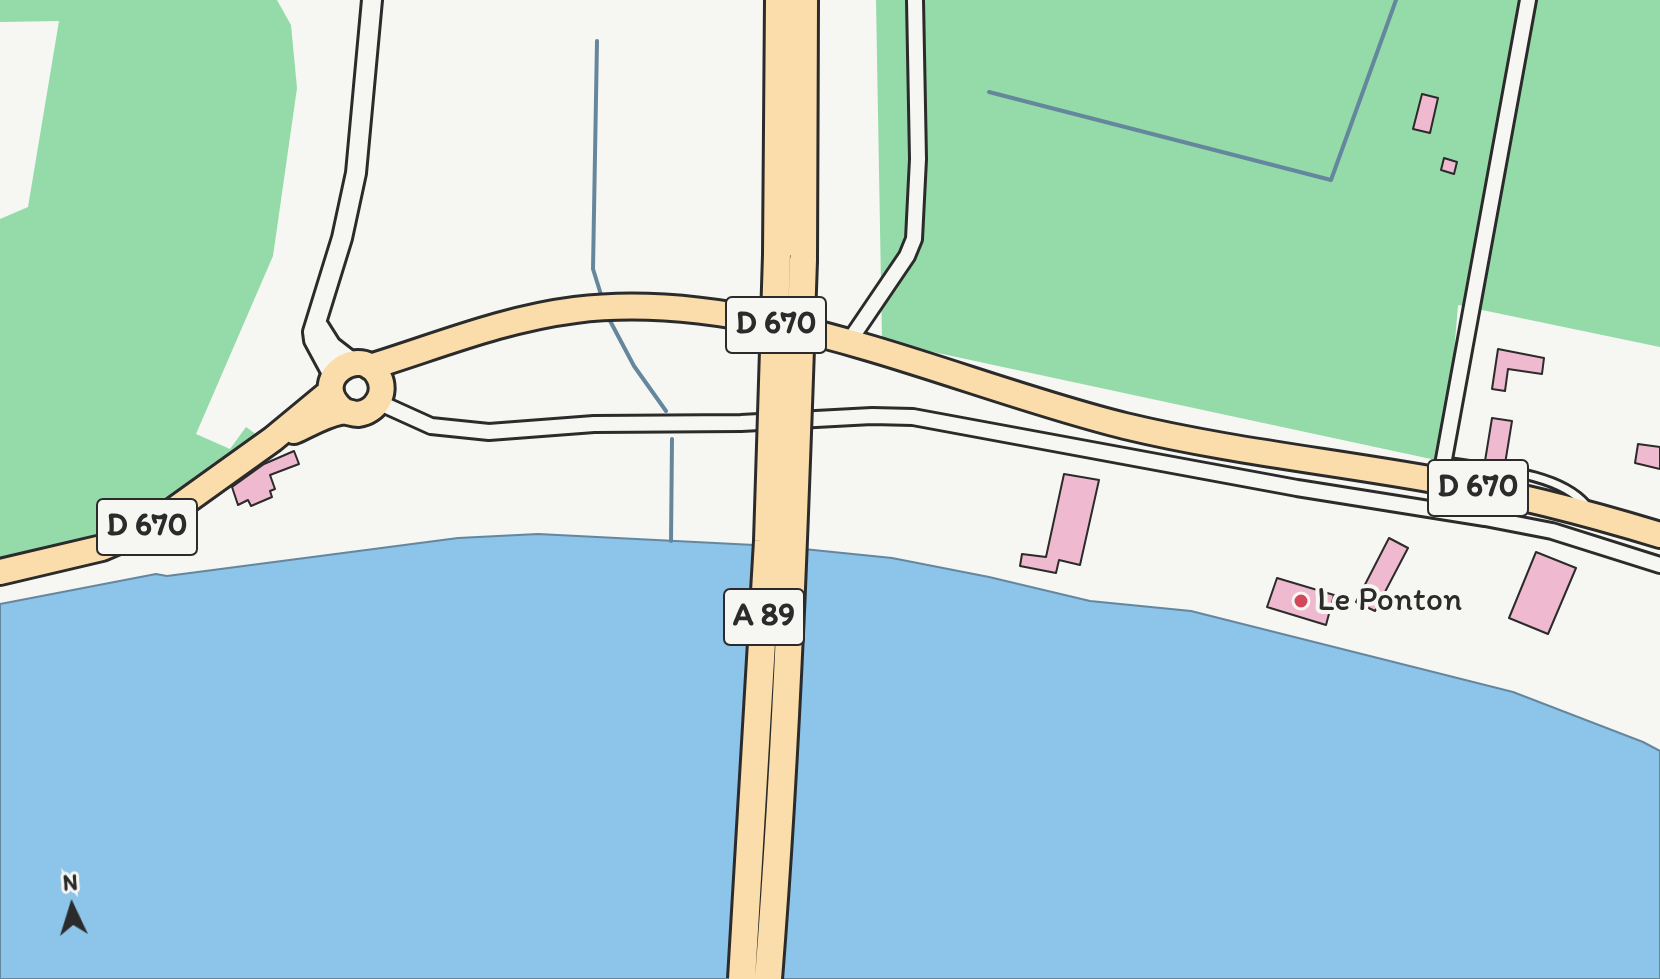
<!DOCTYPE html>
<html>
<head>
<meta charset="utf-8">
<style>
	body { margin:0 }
	#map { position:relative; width:1660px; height:979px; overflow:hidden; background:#f6f6f2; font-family:Itim,sans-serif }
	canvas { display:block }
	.north { position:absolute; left:32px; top:867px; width:80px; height:80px; -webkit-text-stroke:6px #f6f6f2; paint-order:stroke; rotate:356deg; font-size:22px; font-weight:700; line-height:32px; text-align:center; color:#2b2b2b }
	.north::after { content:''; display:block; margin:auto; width:28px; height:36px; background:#2b2b2b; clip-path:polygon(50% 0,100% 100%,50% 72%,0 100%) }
</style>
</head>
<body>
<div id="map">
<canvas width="1660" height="979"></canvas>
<div class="north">N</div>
</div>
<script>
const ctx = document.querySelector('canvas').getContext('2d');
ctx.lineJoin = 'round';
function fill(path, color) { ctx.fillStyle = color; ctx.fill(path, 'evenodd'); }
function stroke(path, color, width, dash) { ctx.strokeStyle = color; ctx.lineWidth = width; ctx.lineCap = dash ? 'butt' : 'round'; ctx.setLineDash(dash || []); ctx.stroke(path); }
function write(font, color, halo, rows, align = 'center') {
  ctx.font = font + ' Itim,sans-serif'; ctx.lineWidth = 8; ctx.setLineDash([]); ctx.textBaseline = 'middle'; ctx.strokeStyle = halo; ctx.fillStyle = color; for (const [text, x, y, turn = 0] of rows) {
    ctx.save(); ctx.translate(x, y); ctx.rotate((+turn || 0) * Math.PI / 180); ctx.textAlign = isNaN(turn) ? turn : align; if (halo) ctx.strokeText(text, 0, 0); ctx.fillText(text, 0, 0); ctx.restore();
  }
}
fill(new Path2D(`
	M 0,0 L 277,0 L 291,25 L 297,88 L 273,256 L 196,434 L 230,449 L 246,427 L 257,435 L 137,522 L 84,538 L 0,557 L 0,219 L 28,207 L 59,21 L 0,22 Z
	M 876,0 L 1660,0 L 1660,347 L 1458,305 L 1445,462 L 882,341 Z`), '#94dba9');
const water = new Path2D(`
	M 538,534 L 774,546 L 892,558 L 989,577 L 1090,601 L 1191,611 L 1513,692 L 1643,742 L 1660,751 L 1660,979 L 0,979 L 0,604 L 156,574 L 167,576 L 458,538 Z`);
fill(water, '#8cc4ea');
stroke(water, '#65879e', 2);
stroke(new Path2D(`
	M 597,41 L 593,269 L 603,301
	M 989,92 L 1331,180 L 1396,0
	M 608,317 L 634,366 L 666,411
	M 671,541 L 672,439`), '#65879e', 4);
const building = new Path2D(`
	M 1422,94 L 1438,98 L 1430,133 L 1413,129 Z
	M 1444,158 L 1457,162 L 1454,174 L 1441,170 Z
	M 1498,349 L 1544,358 L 1542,374 L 1508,369 L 1505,391 L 1492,389 Z
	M 1492,418 L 1512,421 L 1505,464 L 1485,461 Z
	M 1638,444 L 1660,447 L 1660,469 L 1635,463 Z
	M 294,451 L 299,464 L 270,475 L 275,489 L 270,491 L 272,497 L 251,506 L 248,500 L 238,505 L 232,487 L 264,464 Z
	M 1064,474 L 1099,480 L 1080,565 L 1059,560 L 1056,573 L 1020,566 L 1022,554 L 1046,557 Z
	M 1389,538 L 1408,548 L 1375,611 L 1356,602 Z
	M 1536,552 L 1576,568 L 1548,634 L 1509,618 Z
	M 1277,578 L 1334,595 L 1326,625 L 1267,607 Z`);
fill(building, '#efb9d0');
stroke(building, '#2b2b2b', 2);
const service = new Path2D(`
	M 1445,462 C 1487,469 1557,471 1586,505`);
const minor = new Path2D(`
	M 848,343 L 907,256 L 914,239 L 918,159 L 915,0
	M 378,402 L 431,426 L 489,432 L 594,424 L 741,423 L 872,416 L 913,417 L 1297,488 L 1485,518 L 1552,531 L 1660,565
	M 1440,481 L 1528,0`);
const tertiary = new Path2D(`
	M 319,327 L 331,346 L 353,363
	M 334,377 L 314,340 L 313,332 L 342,238 L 356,173 L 372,0`);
const primary = new Path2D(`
	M 370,367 C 438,346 503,319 575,310 C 757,287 951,383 1125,426 C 1229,451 1336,462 1440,481 C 1515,494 1588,513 1660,535
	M 294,431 C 308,425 324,415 340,412 C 346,410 351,414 358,414 C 376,412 387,393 379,377 C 362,342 306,380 343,410
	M 0,572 L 102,548 L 130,536 L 160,520 L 273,439 L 331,391`);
const motorway = new Path2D(`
	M 777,255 L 779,0
	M 803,260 L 804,0`);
stroke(service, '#2b2b2b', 13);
stroke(minor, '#2b2b2b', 20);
stroke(tertiary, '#2b2b2b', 24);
stroke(primary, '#2b2b2b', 30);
stroke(motorway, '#2b2b2b', 32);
stroke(service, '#f6f6f2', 7);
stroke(minor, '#f6f6f2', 14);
stroke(tertiary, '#f6f6f2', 18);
stroke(primary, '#faddab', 24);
stroke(motorway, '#faddab', 26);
const motorwayBridge = new Path2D(`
	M 742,979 L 768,541 L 777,255
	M 768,979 C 787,740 795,500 803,260`);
stroke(motorwayBridge, '#2b2b2b', 32, []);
stroke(motorwayBridge, '#faddab', 26);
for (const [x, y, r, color] of [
	[1301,601,8,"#d1495b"]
]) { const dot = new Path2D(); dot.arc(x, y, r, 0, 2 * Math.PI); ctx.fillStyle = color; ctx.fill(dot); stroke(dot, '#f6f6f2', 3); }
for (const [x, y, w] of [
	[776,325,100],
	[1478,488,100],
	[147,527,100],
	[764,617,80]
]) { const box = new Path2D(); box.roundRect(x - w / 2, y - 28, w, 56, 6); ctx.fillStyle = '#f6f6f2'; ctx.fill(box); stroke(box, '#2b2b2b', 2); }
write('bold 32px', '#2b2b2b', null, [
	["D 670",776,325],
	["D 670",1478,488],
	["D 670",147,527],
	["A 89",764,617]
]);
write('34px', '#2b2b2b', '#f6f6f2', [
	["Le Ponton",1317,601]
], 'left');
</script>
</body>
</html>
